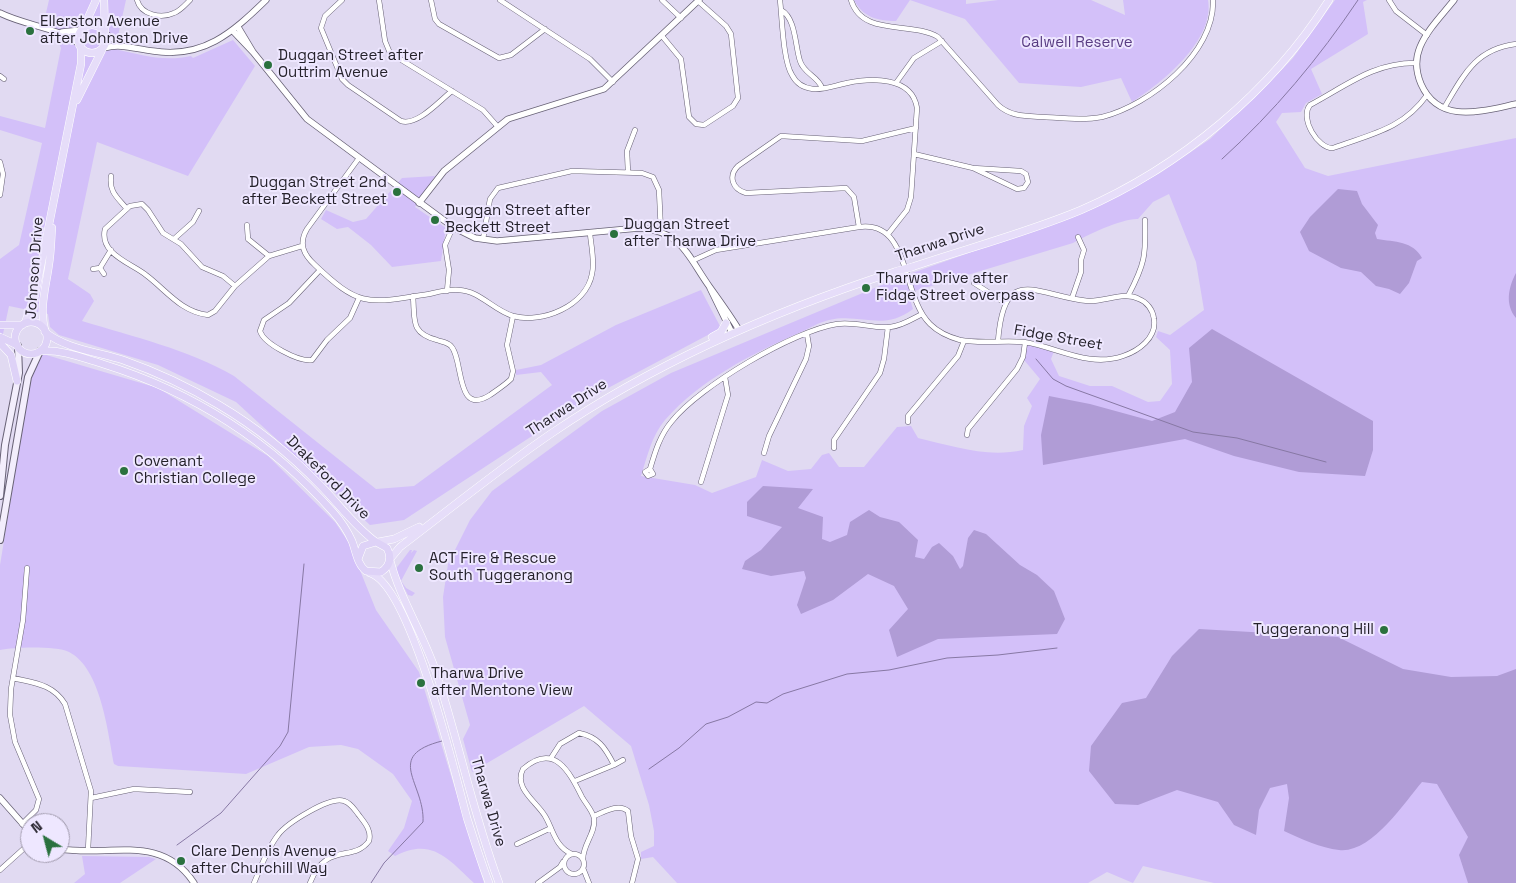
<!DOCTYPE html>
<html>
<head>
<meta charset="utf-8">
<style>
	body { margin:0 }
	#map { position:relative; width:1516px; height:883px; overflow:hidden; background:#e1daf2; font-family:"Space Grotesk",sans-serif }
	canvas { display:block }
	.north { position:absolute; left:20px; top:813px; width:50px; height:50px; box-sizing:border-box; background:#eee7ff; border:1px solid #9e98aa; border-radius:50%; rotate:323deg; font-size:14px; font-weight:700; line-height:20px; text-align:center; color:#25222b }
	.north::after { content:''; display:block; margin:auto; width:18px; height:22px; background:#2a713e; clip-path:polygon(50% 0,100% 100%,50% 72%,0 100%) }
</style>
</head>
<body>
<div id="map">
<canvas width="1516" height="883"></canvas>
<div class="north">N</div>
</div>
<script>
const ctx = document.querySelector('canvas').getContext('2d');
ctx.lineJoin = 'round';
function fill(path, color) { ctx.fillStyle = color; ctx.fill(path, 'evenodd'); }
function stroke(path, color, width, dash) { ctx.strokeStyle = color; ctx.lineWidth = width; ctx.lineCap = dash ? 'butt' : 'round'; ctx.setLineDash(dash || []); ctx.stroke(path); }
function write(font, color, halo, rows, align = 'center') {
  ctx.font = font + ' "Space Grotesk",sans-serif'; ctx.lineWidth = 4; ctx.setLineDash([]); ctx.textBaseline = 'middle'; ctx.strokeStyle = halo; ctx.fillStyle = color; for (const [text, x, y, turn = 0] of rows) {
    ctx.save(); ctx.translate(x, y); ctx.rotate((+turn || 0) * Math.PI / 180); ctx.textAlign = isNaN(turn) ? turn : align; if (halo) ctx.strokeText(text, 0, 0); ctx.fillText(text, 0, 0); ctx.restore();
  }
}
fill(new Path2D(`
	M 49,0 L 126,0 L 115,49 C 141,55 164,62 191,56 L 193,58 L 233,40 L 255,66 L 188,176 L 97,142 L 68,279 L 90,294 L 94,301 L 82,321 C 134,337 187,349 234,376 L 376,489 L 414,486 L 552,385 L 541,372 L 516,375 L 516,370 L 541,365 L 616,325 L 701,290 L 721,328 L 593,396 L 404,520 L 370,525 L 236,402 L 158,365 L 59,335 L 50,327 L 48,314 L 9,306 L 0,348 L 0,259 L 19,245 L 42,143 L 0,130 L 0,116 L 45,128 L 61,48 L 46,13 Z
	M 854,0 L 966,0 L 966,4 L 998,0 L 1091,0 L 1125,15 L 1123,0 L 1208,0 C 1215,40 1162,83 1132,102 L 1121,78 L 1081,87 L 1019,83 L 965,19 L 910,0 L 896,21 C 877,21 863,17 854,0 Z
	M 1335,0 L 1367,0 L 1363,2 L 1368,34 L 1311,69 L 1322,94 L 1306,103 L 1301,112 L 1282,113 L 1276,122 L 1305,168 L 1328,176 L 1516,138 L 1516,883 L 1214,883 L 1143,866 L 1133,883 L 1107,872 L 1088,883 L 677,883 L 653,857 L 641,859 L 641,852 L 654,846 L 654,831 L 649,805 L 631,746 L 584,706 L 472,772 L 463,739 L 470,725 L 445,637 L 443,597 L 448,564 L 470,520 L 492,491 L 602,411 L 671,373 L 901,277 L 1093,209 L 1160,173 L 1210,139 L 1263,89 L 1293,58 ZM 1169,194 L 1196,262 L 1204,310 L 1170,335 L 1158,331 L 1156,337 L 1170,350 L 1172,384 L 1160,401 L 1148,402 L 1112,386 L 1090,386 L 1059,376 L 1051,359 L 1054,351 L 1026,344 L 1024,360 L 1040,379 L 1027,398 L 1032,406 L 1024,426 L 1023,450 C 986,458 953,446 918,438 L 911,426 L 897,427 L 864,467 L 839,467 L 829,453 L 822,455 L 811,469 L 788,471 L 762,460 L 756,477 L 712,493 L 695,485 L 641,476 C 647,457 652,435 665,420 C 700,380 753,353 801,332 C 810,328 820,322 829,320 C 862,313 883,332 913,309 L 908,293 L 1073,243 C 1087,235 1123,218 1138,219 L 1153,202 Z
	M 435,176 L 415,207 L 446,228 L 441,261 L 392,267 L 371,245 L 348,227 L 337,229 L 321,219 L 326,210 L 353,222 L 366,219 L 402,178 Z
	M 43,354 L 158,388 L 268,456 L 335,522 L 349,543 L 376,610 L 419,672 L 484,883 L 474,883 C 448,859 432,837 395,856 L 388,851 L 404,828 L 412,801 L 393,774 L 358,749 L 341,745 L 309,747 L 246,774 L 118,766 L 114,764 C 108,733 101,668 69,652 C 56,646 15,647 0,650 L 0,565 L 28,395 L 33,372 Z
	M 410,550 L 412,550 L 411,553 L 414,550 L 417,551 L 401,581 L 406,588 L 415,593 L 412,596 L 408,595 L 395,570 Z
	M 82,856 L 149,857 L 156,859 L 120,883 L 74,883 L 85,874 Z`), '#d3c0f9');
fill(new Path2D(`
	M 1338,189 L 1357,191 L 1362,204 L 1378,225 L 1375,233 L 1377,239 C 1395,242 1413,241 1422,258 L 1417,261 L 1409,283 L 1400,294 L 1389,289 L 1376,286 L 1361,272 L 1341,268 L 1309,251 L 1300,232 L 1310,217 Z
	M 1516,273 L 1516,318 C 1505,305 1508,288 1516,273 Z
	M 1212,329 L 1373,421 L 1373,450 L 1365,476 L 1299,472 L 1234,456 L 1185,439 L 1043,465 L 1041,435 L 1049,396 L 1090,404 L 1152,421 L 1175,412 L 1192,382 L 1189,348 Z
	M 763,486 L 813,489 L 798,508 L 823,517 L 822,539 L 830,542 L 847,535 L 850,522 L 869,510 L 880,517 L 899,522 L 918,540 L 915,557 L 924,559 L 932,547 L 939,543 L 953,556 L 960,569 L 963,566 L 968,538 L 974,530 L 986,534 L 1020,565 L 1037,575 L 1054,591 L 1065,619 L 1057,634 L 938,639 L 897,657 L 889,630 L 908,609 L 894,586 L 868,574 L 833,600 L 801,614 L 797,605 L 806,578 L 804,571 L 771,576 L 742,569 L 745,561 L 761,550 L 782,527 L 747,516 L 747,502 Z
	M 1199,629 L 1338,637 L 1403,669 L 1451,677 L 1497,676 L 1516,669 L 1516,883 L 1468,883 L 1459,855 L 1468,837 L 1437,784 L 1422,782 C 1404,803 1371,854 1339,850 C 1321,848 1301,839 1284,831 L 1289,798 L 1287,784 L 1270,788 L 1259,810 L 1256,835 L 1234,825 L 1218,802 L 1177,790 L 1138,805 L 1115,804 L 1089,771 L 1091,746 L 1122,703 L 1146,698 L 1172,656 Z`), '#b09cd6');
stroke(new Path2D(`
	M 1222,159 C 1274,112 1319,58 1358,0
	M 1036,359 L 1053,379 L 1066,386 L 1193,432 L 1237,438 L 1326,462
	M 649,769 L 679,748 L 706,724 L 728,717 L 756,702 L 767,703 L 783,694 L 847,674 L 889,670 L 947,658 L 998,655 L 1057,648
	M 177,845 L 221,813 L 280,746 L 288,732 L 304,564
	M 371,883 L 384,863 L 423,822 C 425,783 383,756 442,741`), '#8778a4', 1);
const minor = new Path2D(`
	M 137,0 C 141,15 161,19 174,13 C 180,11 185,5 190,0
	M 342,0 L 325,16 L 321,28 L 342,79 L 348,85 L 401,121 C 418,126 439,101 452,91
	M 379,0 L 385,41 L 390,53 L 483,110 L 498,127
	M 431,0 L 435,19 L 439,24 L 499,58 L 511,55 L 545,29
	M 500,0 L 590,59 L 613,82
	M 662,0 L 681,18
	M 780,0 C 782,18 783,61 792,75 C 796,83 804,88 813,89 C 825,90 836,85 847,83 C 871,78 912,76 917,108 L 911,197 L 907,210 L 888,234
	M 851,0 C 862,37 911,21 938,37 L 998,105 C 1011,117 1027,116 1044,117 C 1063,118 1083,121 1102,117 C 1150,105 1215,53 1213,0
	M 1389,0 L 1396,11 L 1427,35
	M 781,10 C 796,18 795,46 800,61 C 804,74 818,76 822,88
	M 662,36 L 681,59 L 689,117 L 696,124 L 704,125 L 733,106 L 738,98 L 731,34 L 726,26 L 698,1
	M 1417,63 C 1374,62 1346,86 1310,105 C 1299,118 1318,149 1333,148 C 1371,134 1403,129 1427,95
	M 0,76 L 4,79
	M 896,83 L 914,58 L 942,41
	M 1444,108 C 1463,76 1475,49 1516,44
	M 914,154 L 973,168 L 1017,189 L 1024,188 L 1028,182 L 1026,174 L 1021,171 L 973,168
	M 359,158 L 307,229 C 298,244 304,255 315,265 C 361,309 369,303 429,294 C 438,292 449,289 459,290 C 480,291 493,310 513,316 C 542,324 586,306 592,274 C 595,261 591,246 590,233
	M 0,162 L 3,174 L 0,195
	M 628,172 L 627,151 L 635,130
	M 111,176 C 109,192 117,197 127,209
	M 247,225 L 248,239 L 269,256
	M 859,227 L 854,197 L 846,188 L 746,193 C 732,189 728,176 738,166 L 781,136 L 862,141 L 916,128
	M 174,239 L 193,222 L 199,211
	M 483,239 L 490,199 L 498,188 L 572,171 L 642,173 L 653,177 L 659,190 L 661,232
	M 694,260 L 716,250 L 859,227 C 911,220 901,296 930,324 C 938,332 949,337 960,340 C 980,344 1003,340 1024,342 C 1057,347 1089,368 1123,356 C 1138,351 1157,338 1154,319 C 1153,310 1147,302 1139,299 C 1124,291 1105,302 1088,301 C 1036,296 1004,262 998,341
	M 100,268 L 111,250
	M 93,269 L 100,268 L 104,274
	M 320,270 L 289,303 L 264,320 L 260,331 C 264,344 299,362 312,360 L 327,340 L 350,318 L 359,298
	M 974,283 L 1005,303
	M 235,286 L 223,276 L 202,267 L 181,244 L 163,233 L 148,210 L 142,204 L 130,206 L 105,229 C 99,254 131,263 146,275 C 166,290 181,312 208,315 L 215,311 L 235,286 L 269,256 L 302,246
	M 447,291 L 449,270 L 445,245 L 453,227
	M 413,296 C 415,320 410,333 437,340 C 442,342 447,342 451,346 C 464,360 455,417 490,395 C 497,390 505,385 511,379 L 513,371 L 507,345 L 513,316
	M 1128,296 C 1145,264 1146,255 1145,220
	M 1072,298 L 1081,272 L 1081,260 L 1084,250 L 1078,237
	M 908,422 L 908,416 L 958,356 L 964,341
	M 967,435 L 968,429 L 1017,369 L 1023,357 L 1025,343
	M 834,448 L 834,440 L 880,373 L 884,359 L 888,327
	M 764,453 L 769,436 L 806,359 L 809,346 L 807,334
	M 650,469 L 645,472 L 648,476 L 653,474 L 650,469 C 655,452 660,435 672,421 C 700,386 793,331 837,324 C 855,321 873,329 890,327 C 902,326 912,319 922,314
	M 701,482 L 728,395 L 725,377
	M 13,678 C 34,683 53,684 65,704 L 91,791 L 88,850
	M 551,758 L 560,744 L 579,733 C 598,737 605,747 614,765 L 623,760
	M 575,781 L 614,765
	M 91,798 L 134,789 L 190,792
	M 594,816 C 604,812 618,803 628,811 L 631,836 L 638,859 L 632,883
	M 22,824 L 36,810 L 39,799 L 15,742 L 10,715 L 11,689 L 23,620 L 27,568
	M 517,844 L 551,828
	M564 864a10 10 0 1 1 20 0a10 10 0 1 1-20 0Z
	M 572,854 C 555,847 553,829 545,816 C 537,802 513,788 523,769 C 554,742 569,771 582,797 C 586,804 592,810 594,818 C 596,833 583,844 583,859
	M 583,868 L 589,883
	M 0,870 L 30,843
	M 254,883 C 261,867 267,849 278,835 C 287,823 330,796 344,801 C 351,803 354,809 358,814 C 364,822 372,830 369,841 C 353,863 326,841 310,883
	M 538,883 L 560,867 L 563,862`);
const tertiary = new Path2D(`
	M 1454,0 C 1442,15 1427,30 1420,47 C 1415,59 1416,72 1421,84 C 1439,125 1482,111 1516,104
	M 0,13 C 26,26 57,27 79,44
	M 238,27 L 253,52
	M 233,31 L 253,52 L 307,119 L 453,227 L 475,238 L 497,241 L 639,228 C 682,231 687,255 709,286 C 719,300 730,315 739,330
	M 62,32 L 82,30
	M 106,34 L 120,44
	M 104,48 C 121,43 135,49 153,51 C 203,59 232,33 266,0
	M 419,203 L 444,171 L 508,119 L 604,89 L 699,0
	M 710,288 L 732,333
	M 0,798 L 30,832
	M 60,849 C 110,857 161,833 194,883`);
const secondary = new Path2D(`
	M 0,496 L 5,445 L 19,373 L 18,346
	M 0,540 L 28,377 L 40,351`);
const primary = new Path2D(`
	M 104,0 L 105,32
	M78 39a14 14 0 1 1 28 0a14 14 0 1 1-28 0Z
	M 83,29 L 96,0
	M 77,100 L 102,50
	M 912,267 C 968,248 1026,233 1081,210 C 1180,167 1271,92 1329,0
	M 25,323 L 35,295 L 81,64 L 81,47
	M 45,331 C 39,308 46,287 49,264 C 51,252 51,240 52,228
	M 712,337 L 721,332 L 726,323
	M 378,542 L 394,539 L 419,527
	M 390,559 L 400,547 C 450,509 499,469 552,433 C 658,361 776,310 897,271
	M 390,560 C 400,599 423,633 436,672 C 459,742 473,814 499,883
	M 370,573 C 411,586 455,774 467,818 C 474,840 481,862 489,883`);
const trunk = new Path2D(`
	M15 338a16 16 0 1 1 32 0a16 16 0 1 1-32 0Z
	M 0,325 L 22,325
	M 45,332 C 66,349 98,352 123,360 C 157,372 189,387 219,405 C 256,427 290,454 320,485 C 339,504 354,526 376,542
	M 0,337 L 17,345
	M 0,343 L 11,355 L 17,381
	M 40,351 C 61,349 83,358 103,364 C 193,392 271,442 333,512 C 341,521 347,530 352,541 C 356,551 357,564 366,571 L 381,572 C 390,566 392,558 387,548 L 376,542 L 363,546 L 358,559`);
stroke(minor, '#686276', 5.5);
stroke(tertiary, '#686276', 7);
stroke(secondary, '#686276', 8);
stroke(primary, '#fff', 8);
stroke(trunk, '#fff', 8);
stroke(minor, '#fff', 4.5);
stroke(tertiary, '#fff', 5.5);
stroke(secondary, '#f3eefc', 6);
stroke(primary, '#e6ddf9', 7);
stroke(trunk, '#ded2f7', 7);
const primaryBridge = new Path2D(`
	M 897,271 L 912,267`);
stroke(primaryBridge, '#fff', 8, []);
stroke(primaryBridge, '#e6ddf9', 7);
for (const [x, y, r, color] of [
	[30,31,5,"#2a713e"],
	[268,65,5,"#2a713e"],
	[397,192,5,"#2a713e"],
	[435,220,5,"#2a713e"],
	[614,234,5,"#2a713e"],
	[866,288,5,"#2a713e"],
	[124,471,5,"#2a713e"],
	[419,568,5,"#2a713e"],
	[1384,630,5,"#2a713e"],
	[421,683,5,"#2a713e"],
	[181,861,5,"#2a713e"]
]) { const dot = new Path2D(); dot.arc(x, y, r, 0, 2 * Math.PI); ctx.fillStyle = color; ctx.fill(dot); stroke(dot, '#eee7ff', 2); }
write('15px', '#25222b', '#eee7ff', [
	["Ellerston Avenue",40,22],
	["after Johnston Drive",40,39],
	["Duggan Street after",278,56],
	["Outtrim Avenue",278,73],
	["Duggan Street 2nd",387,183,"right"],
	["after Beckett Street",387,200,"right"],
	["Duggan Street after",445,211],
	["Beckett Street",445,228],
	["Duggan Street",624,225],
	["after Tharwa Drive",624,242],
	["Tharwa Drive after",876,279],
	["Fidge Street overpass",876,296],
	["Covenant",134,462],
	["Christian College",134,479],
	["ACT Fire & Rescue",429,559],
	["South Tuggeranong",429,576],
	["Tuggeranong Hill",1374,630,"right"],
	["Tharwa Drive",431,674],
	["after Mentone View",431,691],
	["Clare Dennis Avenue",191,852],
	["after Churchill Way",191,869]
], 'left');
write('15px', '#583c82', '#eee7ff', [
	["Calwell Reserve",1077,43]
]);
write('15px', '#25222b', '#eee7ff', [
	["Tharwa Drive",940,243,-18],
	["Johnson Drive",35,268,-86],
	["Fidge Street",1058,338,10],
	["Tharwa Drive",567,408,-33],
	["Drakeford Drive",328,478,45],
	["Tharwa Drive",488,802,74]
]);
</script>
</body>
</html>
